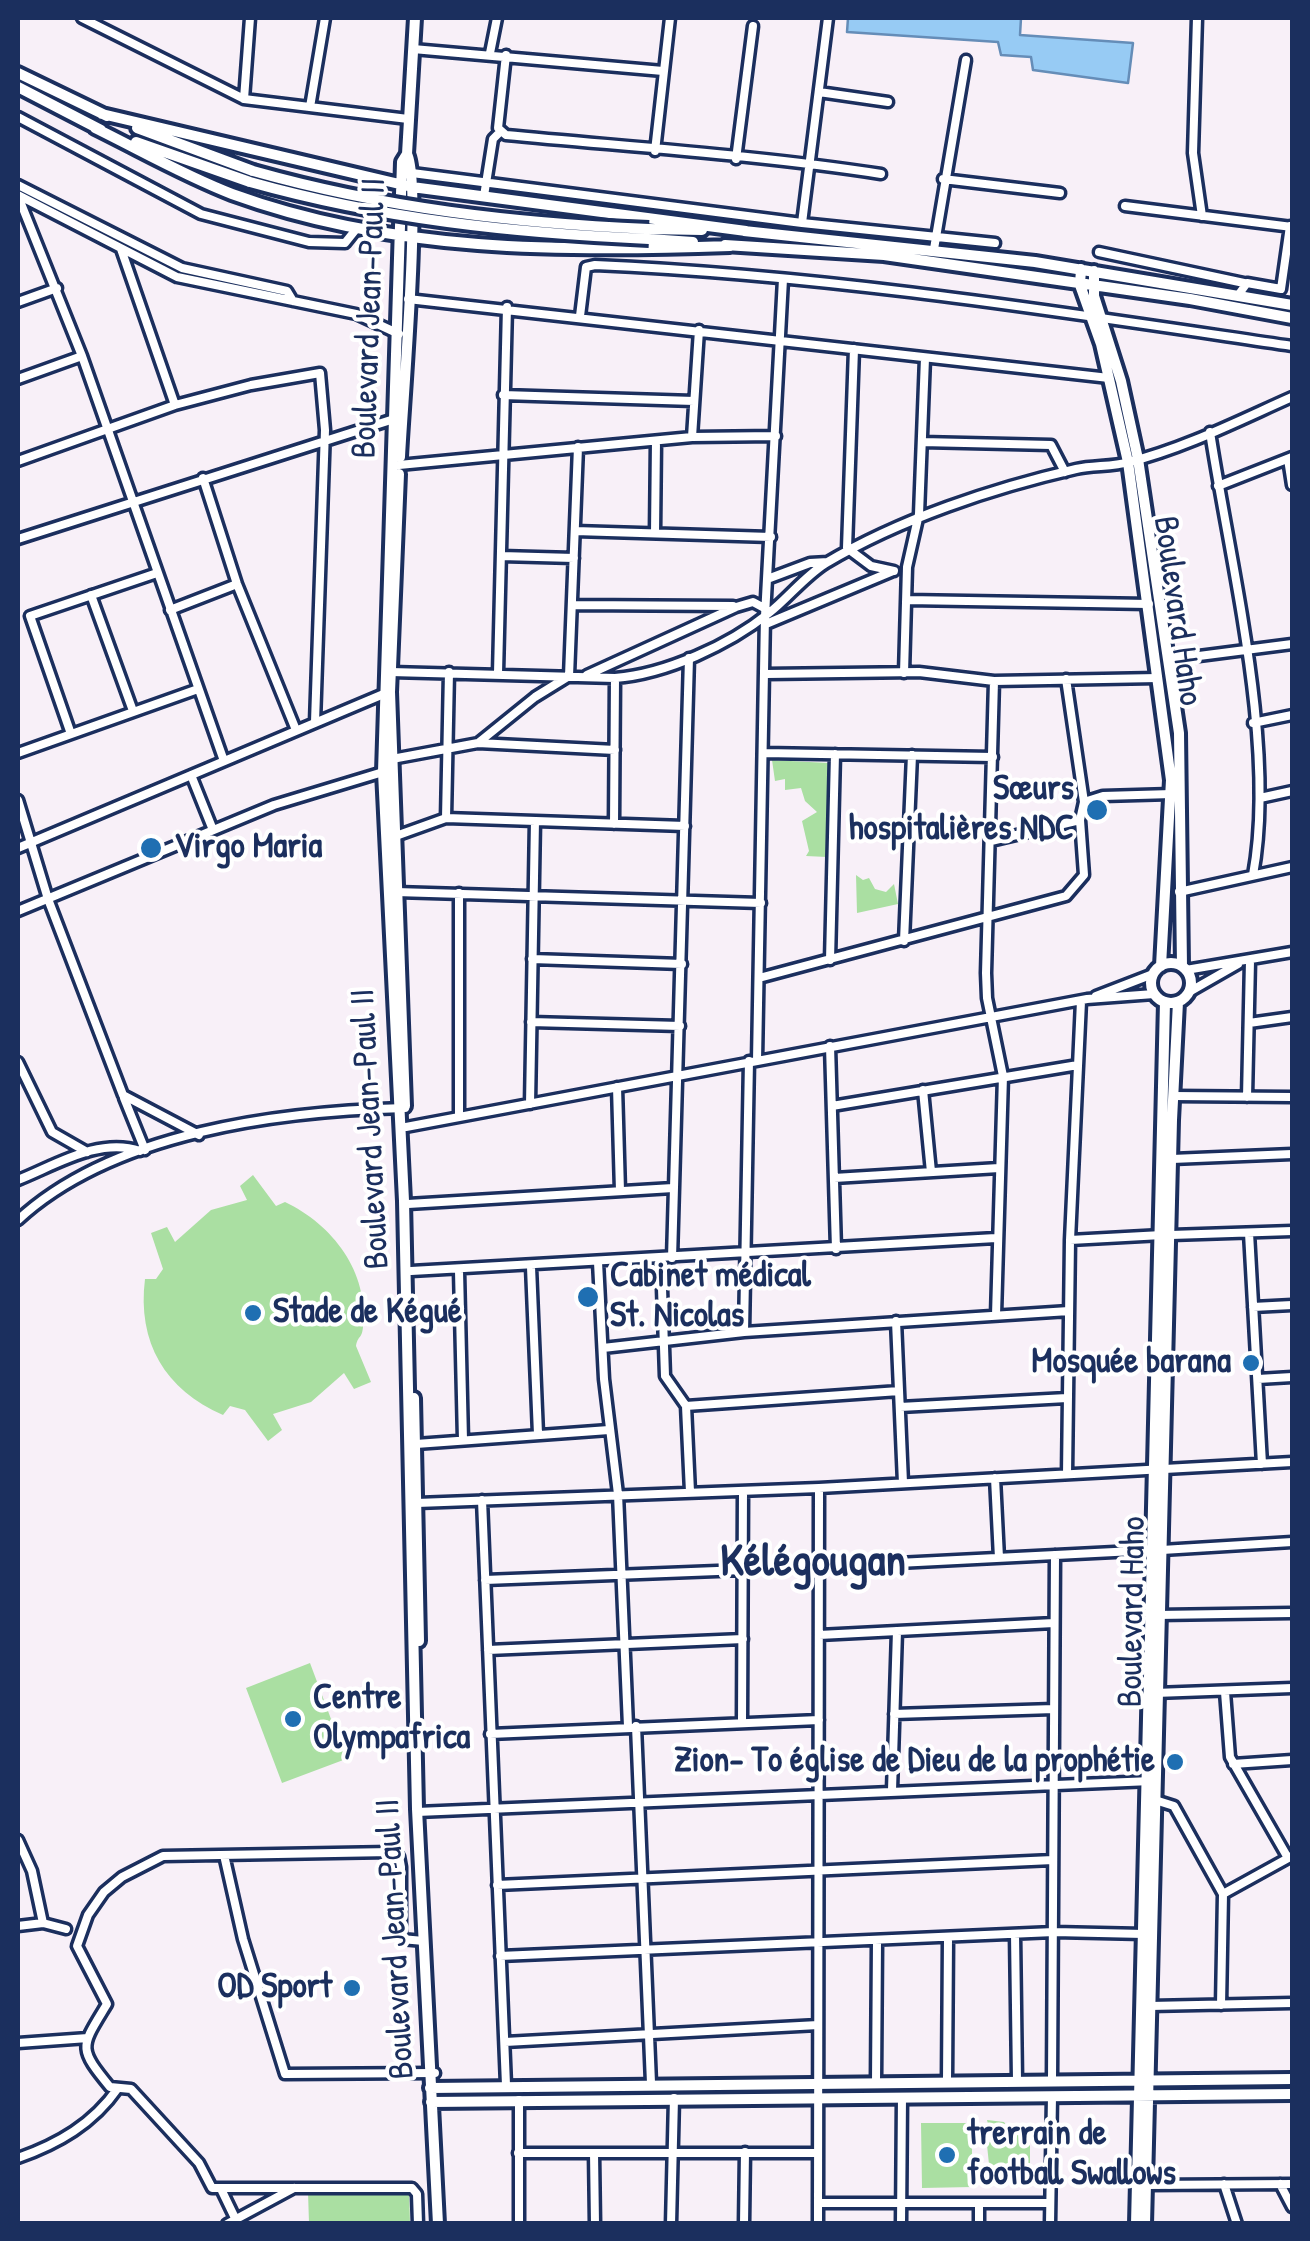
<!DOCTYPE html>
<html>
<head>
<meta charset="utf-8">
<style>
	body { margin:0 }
	#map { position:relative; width:1310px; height:2241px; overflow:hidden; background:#f8f0f8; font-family:"Patrick Hand",sans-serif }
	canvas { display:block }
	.frame { position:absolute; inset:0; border:20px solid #1b2f5e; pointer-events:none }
</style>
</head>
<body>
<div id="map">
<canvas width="1310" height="2241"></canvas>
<div class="frame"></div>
</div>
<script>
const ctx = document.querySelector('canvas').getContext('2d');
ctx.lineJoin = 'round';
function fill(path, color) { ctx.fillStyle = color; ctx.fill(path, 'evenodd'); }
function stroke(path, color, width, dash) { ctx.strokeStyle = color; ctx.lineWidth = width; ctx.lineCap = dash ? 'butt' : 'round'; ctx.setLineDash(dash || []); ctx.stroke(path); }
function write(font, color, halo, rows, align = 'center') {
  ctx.font = font + ' "Patrick Hand",sans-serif'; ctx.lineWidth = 8; ctx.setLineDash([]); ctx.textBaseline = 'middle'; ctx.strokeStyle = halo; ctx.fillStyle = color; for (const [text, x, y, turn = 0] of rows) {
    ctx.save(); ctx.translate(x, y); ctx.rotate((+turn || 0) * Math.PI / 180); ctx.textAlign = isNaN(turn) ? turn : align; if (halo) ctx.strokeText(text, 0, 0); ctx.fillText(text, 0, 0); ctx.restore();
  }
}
fill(new Path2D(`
	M 772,760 L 828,763 L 827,857 L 806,856 L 809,851 L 802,821 L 817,812 L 805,801 L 801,788 L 785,790 L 785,779 L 775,781 Z
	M 856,875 L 863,880 L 869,878 L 875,889 L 886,892 L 894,884 L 898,904 L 857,913 Z
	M 253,1175 L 276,1206 L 285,1202 C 333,1225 369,1272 363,1327 C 362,1339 358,1335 356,1346 L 371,1382 L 354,1389 L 344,1373 L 311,1402 L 273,1414 L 282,1430 L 268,1441 L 245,1410 L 230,1406 L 223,1415 C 165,1390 137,1342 145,1279 L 156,1279 L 163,1269 L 151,1233 L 167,1227 L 175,1242 L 211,1210 L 247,1200 L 240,1186 Z
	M 310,1663 L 346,1759 L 282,1783 L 246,1688 Z
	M 987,2120 L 1004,2122 L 1008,2128 L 1030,2127 L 1030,2172 L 990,2174 L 987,2145 L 992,2139 Z
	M 921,2123 L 972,2123 L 972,2187 L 922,2188 Z
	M 409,2188 L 410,2223 L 309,2223 L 308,2192 Z`), '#aadfa2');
const water = new Path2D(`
	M 848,18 L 1021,18 L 1020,35 L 1133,43 L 1128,83 L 1033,70 L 1031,57 L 1001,55 L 998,42 L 847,32 Z`);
fill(water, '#97cbf4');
stroke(water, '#658db8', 2.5);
const minor = new Path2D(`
	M 82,18 L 244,99 L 408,119
	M 828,18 L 802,223 L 995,243
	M 1197,18 L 1193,153 L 1202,216
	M 413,49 L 663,71
	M 490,53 L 497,18
	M 506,55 L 498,128 L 506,135 C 631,147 758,155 881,174
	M 819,92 L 888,102
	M 244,99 L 250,18
	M 310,107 L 325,18
	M 18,117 L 201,214 L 309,242 L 345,243 L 357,228
	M 655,151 L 670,18
	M 736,159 L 753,26
	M 412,173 L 802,223
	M 943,179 L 1060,193
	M 18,185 L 182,268 L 287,291 L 293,301
	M 18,195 L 177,277 L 356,314 L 399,334
	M 18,196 L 82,356 L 224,761
	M 484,196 L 493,139 L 500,132
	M 1125,206 L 1292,227
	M 121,249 L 175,405
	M 934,249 L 966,60
	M 1099,252 L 1244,283
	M 1239,294 L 1247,283 L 1281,289 L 1290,226
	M 408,299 L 1109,378
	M 18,302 L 57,288
	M 580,316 L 586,267 L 595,265 C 829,275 1061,312 1292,346
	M 854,349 L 847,548 L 871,566 L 894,571
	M 18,379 L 82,356
	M 503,395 L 694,401
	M 1210,432 C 1230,563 1277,746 1253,875
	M 692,437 L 699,330
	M 922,442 L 1051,445 L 1065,472
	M 1288,459 L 1292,485
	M 18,461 L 175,405 L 251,385 L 320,373 L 325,430 L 315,722
	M 399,465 L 692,437 L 776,436
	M 203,478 L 237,584 L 296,730
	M 1218,486 L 1292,457
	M 575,531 L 771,537
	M 655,533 L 656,441
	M 18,539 L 394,419
	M 501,556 L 574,558
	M 770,578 L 810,563 L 828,562
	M 91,595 L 133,711
	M 907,600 L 1149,604
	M 573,605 L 733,606
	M 170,610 L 237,584
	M 766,624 L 893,571
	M 1168,660 L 1292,644
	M 391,672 L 615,678 C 666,674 729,645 769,613 C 788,598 805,576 826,563 C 900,519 993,488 1076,469 C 1094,465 1112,467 1129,462 C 1185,448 1240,420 1292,397
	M 498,673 L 507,307
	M 904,673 L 907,567 L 919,514 L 925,358
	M 766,674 L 919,672 L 994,681 L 1158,678
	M 587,675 L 736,607 L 753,602 L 766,609
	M 1066,679 L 1084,802
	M 994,681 L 986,973 L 987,998 L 1003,1076 L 996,1315
	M 1253,723 L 1292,715
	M 71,734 L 30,616 L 157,573
	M 478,743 L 535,697 L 569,676 L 578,447
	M 18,753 L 198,689
	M 764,753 L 993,757
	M 392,759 L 478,743 L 615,750
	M 191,775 L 213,830
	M 1260,798 L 1292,791
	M 18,800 L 48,899 L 123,1095 L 199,1135
	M 446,818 L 449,672
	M 614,824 L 615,678
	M 393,837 L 446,818 L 685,826
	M 991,841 L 1080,820
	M 18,848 L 386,693
	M 396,892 L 761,903
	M 1179,892 L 1292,867
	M 18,911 L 274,805 L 383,772
	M 904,941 L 912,755
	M 532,959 L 682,964
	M 830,960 L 835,754
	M 1186,970 L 1292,952
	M 759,978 L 1066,896 L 1084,875 L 1080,820 L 1084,802 L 1103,796 L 1172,794
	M 1189,992 L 1238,964
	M 1096,996 L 1153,974
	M 531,1022 L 680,1026
	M 1249,1023 L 1292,1017
	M 830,1046 L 836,1249
	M 757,1060 L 765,616 L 783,279
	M 18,1062 L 52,1132 L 87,1152
	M 617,1087 L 620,1191
	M 923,1090 L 931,1172
	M 1173,1096 L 1292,1097
	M 1247,1097 L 1250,961
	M 124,1098 L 145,1150
	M 530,1104 L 535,821
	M 832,1106 L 1078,1065
	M 459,1117 L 459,893
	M 406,1127 L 1087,999 L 1154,994
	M 1172,1159 L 1292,1154
	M 834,1178 L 999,1168
	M 18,1180 C 56,1165 99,1137 140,1151
	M 408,1204 L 673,1188
	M 18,1220 C 113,1132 281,1111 405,1108
	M 1249,1233 L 1262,1464
	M 1171,1235 L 1292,1231
	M 1070,1240 L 1162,1235
	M 672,1258 L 689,658
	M 661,1259 L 665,1376 L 686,1406 L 690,1492
	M 598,1262 L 604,1379 L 618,1494 L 628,1726
	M 531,1267 L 538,1434
	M 411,1271 L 996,1238
	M 459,1271 L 463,1440
	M 1253,1307 L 1292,1305
	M 896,1321 L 903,1483
	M 744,1332 L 749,1061
	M 603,1348 L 744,1332 L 1069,1311
	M 1258,1379 L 1292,1377
	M 686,1406 L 899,1391
	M 900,1407 L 1067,1398
	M 416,1444 L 609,1430
	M 1067,1474 L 1070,1240 L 1081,1001
	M 995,1478 L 999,1558
	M 482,1500 L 506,2085
	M 417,1503 L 819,1488 L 1292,1462
	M 1162,1550 L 1292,1542
	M 819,1567 L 1154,1550
	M 485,1580 L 743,1570
	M 1157,1615 L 1292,1613
	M 819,1635 L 1054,1623
	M 488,1650 L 743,1639
	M 1225,1692 L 1230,1757 L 1288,1858
	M 1155,1693 L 1292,1688
	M 894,1714 L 1054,1709
	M 742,1722 L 743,1491
	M 636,1726 L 651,2083
	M 490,1734 L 819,1720
	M 1233,1764 L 1292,1760
	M 892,1790 L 897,1631
	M 1155,1800 L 1174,1806 L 1223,1894 L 1221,2005
	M 417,1812 L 1151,1781
	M 18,1840 L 32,1871 L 43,1923
	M 224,1855 L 243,1939 L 285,2074 L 435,2073
	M 497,1885 L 1053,1860
	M 1223,1894 L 1292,1856
	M 18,1926 L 43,1923 L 66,1929
	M 1015,1934 L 1017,2080
	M 500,1956 L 1054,1932 L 1144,1934
	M 1150,2006 L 1292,2003
	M 505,2042 L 818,2025
	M 18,2043 L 88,2038
	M 947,2080 L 948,1939
	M 1052,2081 L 1055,1555
	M 876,2082 L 877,1942
	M 519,2100 L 519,2224
	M 518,2153 L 817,2153
	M 594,2153 L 595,2224
	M 18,2158 C 58,2144 93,2124 118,2088
	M 1224,2184 L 1237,2224
	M 1280,2184 L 1292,2207
	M 1146,2185 L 1292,2184
	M 222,2191 L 235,2218
	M 818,2203 L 1050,2203
	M 227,2224 L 294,2188
	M 418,2224 L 417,2194 L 412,2188 L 212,2188 L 199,2163 L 131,2089 L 110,2087 C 77,2047 81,2047 107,2004 L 77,1946 L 88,1915 L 104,1892 L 122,1877 L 163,1856 L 391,1852 L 399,1856 L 401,1867 L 401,1939 L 424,1941
	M 671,2224 L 674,2098
	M 744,2224 L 745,2152
	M 818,2224 L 819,1488
	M 901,2224 L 902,2097
	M 979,2224 L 979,2204
	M 1050,2224 L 1052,2096`);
const major = new Path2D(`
	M 415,18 L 407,154 L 402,162 L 383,772 L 404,1201 L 417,1809 L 438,2224
	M 18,73 L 107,116
	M 18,87 L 101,130
	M 102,114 L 412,187 L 746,231
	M 95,128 C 140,150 185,176 232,194 C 391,252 563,252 730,246
	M 137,128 L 253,171
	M 136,142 L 250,182
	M 649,229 L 702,230
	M 744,231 L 1035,262 L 1292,305
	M 649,239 L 693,242
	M 725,245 L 884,255 L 1190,299 L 1292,318
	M 1081,269 L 1080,285 L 1101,344 L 1128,462 L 1171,780 L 1161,966
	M 1094,271 L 1094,296 L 1121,381 L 1138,459 L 1179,733 L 1182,966
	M 400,457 C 402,410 422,182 407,154
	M 399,474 L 390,692 L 405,1106
	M1151 983a20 20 0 1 1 40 0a20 20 0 1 1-40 0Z
	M 414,1398 L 419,1641
	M 430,2088 L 1292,2079
	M 431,2102 L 1292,2094
	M 1136,2224 L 1165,1002
	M 1145,2224 L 1172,1120 L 1178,1002`);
stroke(minor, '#1b2f5e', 15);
stroke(major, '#1b2f5e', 18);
stroke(minor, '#fff', 8);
stroke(major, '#fff', 10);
const majorBridge = new Path2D(`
	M 253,171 C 384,208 513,223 649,229
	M 250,182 C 382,219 512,233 649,239`);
stroke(majorBridge, '#1b2f5e', 18, []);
stroke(majorBridge, '#fff', 10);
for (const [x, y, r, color] of [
	[1097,810,12,"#1f6fb2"],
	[151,848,12,"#1f6fb2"],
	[588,1297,12,"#1f6fb2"],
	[253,1313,10,"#1f6fb2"],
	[1251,1363,10,"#1f6fb2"],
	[293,1719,10,"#1f6fb2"],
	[1175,1762,10,"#1f6fb2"],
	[352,1988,10,"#1f6fb2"],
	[947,2155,10,"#1f6fb2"]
]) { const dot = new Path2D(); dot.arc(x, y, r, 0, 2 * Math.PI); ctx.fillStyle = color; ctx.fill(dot); stroke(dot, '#fff', 4); }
write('35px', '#1b2f5e', '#fff', [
	["Boulevard Jean-Paul II",370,318,-88],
	["Boulevard Haho",1177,611,82],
	["Boulevard Jean-Paul II",371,1129,-93],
	["Boulevard Haho",1133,1612,-89],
	["Boulevard Jean-Paul II",396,1939,-93]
]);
write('bold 35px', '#1b2f5e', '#fff', [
	["Sœurs",1074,790,"right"],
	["hospitalières NDC",1074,830,"right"],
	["Virgo Maria",174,848],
	["Cabinet médical",610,1277],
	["St. Nicolas",610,1317],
	["Stade de Kégué",273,1313],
	["Mosquée barana",1231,1363,"right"],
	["Centre",313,1699],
	["Olympafrica",313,1739],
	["Zion- To église de Dieu de la prophétie",1155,1762,"right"],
	["OD Sport",332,1988,"right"],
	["trerrain de",967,2135],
	["football Swallows",967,2175]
], 'left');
write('bold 45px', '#1b2f5e', '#fff', [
	["Kélégougan",813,1563]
]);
</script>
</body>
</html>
